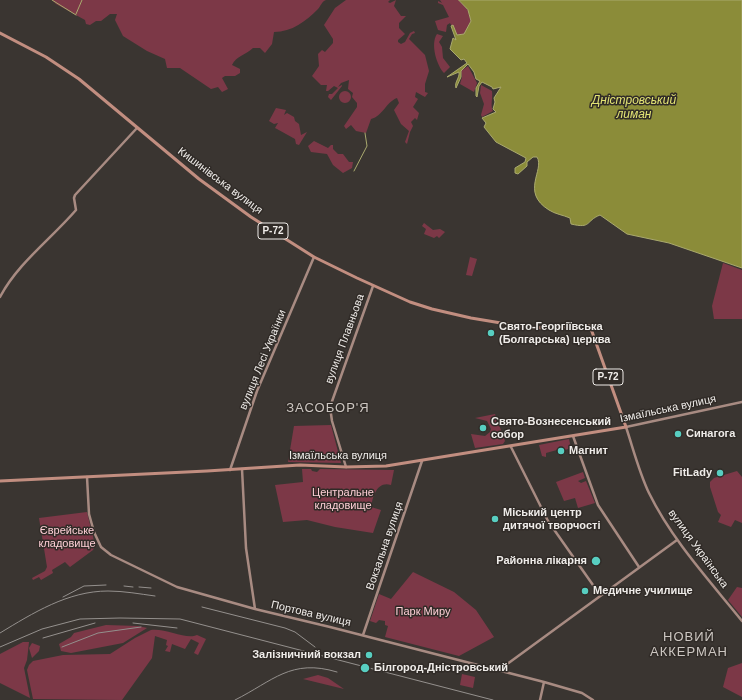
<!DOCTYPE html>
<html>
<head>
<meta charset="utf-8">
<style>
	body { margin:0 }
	canvas { display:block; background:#3a3531 }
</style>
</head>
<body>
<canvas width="742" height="700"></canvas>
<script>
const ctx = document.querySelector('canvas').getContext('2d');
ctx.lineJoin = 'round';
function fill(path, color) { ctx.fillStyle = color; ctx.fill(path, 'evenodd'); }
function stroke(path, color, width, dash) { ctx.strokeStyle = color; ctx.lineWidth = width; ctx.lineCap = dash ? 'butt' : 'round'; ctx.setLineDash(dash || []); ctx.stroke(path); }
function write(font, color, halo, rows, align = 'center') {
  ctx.font = font + ' Helvetica,sans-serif'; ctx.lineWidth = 3; ctx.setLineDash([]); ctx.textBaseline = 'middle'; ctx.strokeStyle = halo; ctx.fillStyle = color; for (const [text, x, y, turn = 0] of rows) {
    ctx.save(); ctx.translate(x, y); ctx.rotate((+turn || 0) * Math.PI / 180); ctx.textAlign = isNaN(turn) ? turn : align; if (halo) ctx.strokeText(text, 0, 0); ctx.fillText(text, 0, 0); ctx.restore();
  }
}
fill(new Path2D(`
	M 52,0 L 326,0 C 321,2 321,6 318,9 C 306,21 292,32 274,32 L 272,44 L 265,53 L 260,48 L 253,48 C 246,55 236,56 232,65 L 240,69 L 240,73 L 235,76 L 225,76 L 222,78 L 228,89 L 222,92 L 218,87 L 211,89 L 180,68 L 167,68 L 165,59 L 147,51 L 123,36 L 115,20 L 117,14 L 110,14 L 101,21 L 96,21 L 90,25 L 86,24 L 85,20 L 56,4 Z
	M 346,0 L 390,0 L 388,2 L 390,3 L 396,0 L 394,6 L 401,16 L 406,16 L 399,23 L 399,28 L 405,34 L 398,40 L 398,42 L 401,44 L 405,42 L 410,33 L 414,31 L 415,33 L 412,34 L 409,39 L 425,55 L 429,71 L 425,84 L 425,92 L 428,93 L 425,97 L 416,92 L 415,97 L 418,99 L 413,107 L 419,113 L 417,120 L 415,118 L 411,122 L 413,126 L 410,132 L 407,144 L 405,142 L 409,131 L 401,124 L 394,110 L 399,103 L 397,98 C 386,102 383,116 371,119 L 366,133 L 356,131 L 351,125 L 346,129 L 344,126 L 357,107 L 357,103 L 352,97 L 353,93 L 348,89 L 349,80 L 341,83 L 338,87 L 342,85 L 342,86 L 331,100 L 328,97 L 329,94 L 332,94 L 338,88 L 334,86 L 328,91 L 326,91 L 327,85 L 321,85 L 312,76 L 319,66 L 318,54 L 322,50 L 325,52 L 333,43 L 333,39 L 324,25 L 335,8 Z
	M 440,0 L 459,0 L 468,10 L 471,21 L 464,35 L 457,35 L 450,23 L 447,25 L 446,32 L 438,30 L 435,21 L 449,17 L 443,5 L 438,3 L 438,1 L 442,3 Z
	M 437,34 L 443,36 L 439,42 L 442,47 L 443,58 L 450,67 L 444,73 C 437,66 430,44 437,34 Z
	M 468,66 L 477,83 L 474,92 L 460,84 L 462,77 L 461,71 Z
	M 481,85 L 492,91 C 493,98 490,106 493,111 L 482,117 L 481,115 L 484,104 L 480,93 Z
	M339 97a6 6 0 1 1 12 0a6 6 0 1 1-12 0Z
	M 276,108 L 286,110 L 284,115 L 287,113 L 294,117 L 295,121 L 299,124 L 301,135 L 307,132 L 299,145 L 296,144 L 295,139 L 277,129 L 275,128 L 278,123 L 274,124 L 269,121 Z
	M 314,141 L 328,148 L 331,145 L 333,145 L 333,149 L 338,154 L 343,154 L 349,162 L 353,162 L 352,168 L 343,173 L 333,165 L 327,154 L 311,152 L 308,146 Z
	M 424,223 L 433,230 L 440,229 L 445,232 L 439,238 L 437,236 L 434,238 L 424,234 L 426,229 L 422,226 Z
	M 470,257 L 477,259 L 472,276 L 466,275 Z
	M 723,263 L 742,270 L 742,319 L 714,319 L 712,306 Z
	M 495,414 L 505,441 L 503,444 L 475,448 L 471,434 L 485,436 L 490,432 L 491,429 L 487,421 L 475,418 Z
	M 331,425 L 341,463 L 288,462 L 294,426 Z
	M 569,439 L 571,448 L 565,450 L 564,448 L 546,453 L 546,457 L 542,456 L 539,445 Z
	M 302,469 L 311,469 L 312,471 L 317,472 L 320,469 L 394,470 L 391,485 C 377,481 373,496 371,507 L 381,510 L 373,533 L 335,527 L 307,520 L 283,522 L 275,485 L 303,482 Z
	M 737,471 L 742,477 L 742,523 L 735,520 L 731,527 L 718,522 L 721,515 L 718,512 L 710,487 L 710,482 L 714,478 Z
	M 583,472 L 585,478 L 578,481 L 581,483 L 586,481 L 595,503 L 578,508 L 575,498 L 564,501 L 556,482 Z
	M 87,512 L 95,545 L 93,550 L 70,567 L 65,562 L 52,570 L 53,573 L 41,580 L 39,577 L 33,580 L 32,578 L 45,571 L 47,567 L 39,518 Z
	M 413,572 L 454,592 L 476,610 L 494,637 L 459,656 L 385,637 L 388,626 L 385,625 L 385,621 L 379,620 L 376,623 L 370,621 L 379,594 L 391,599 Z
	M 737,587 L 742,588 L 742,617 L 728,600 Z
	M 106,625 L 138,626 L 147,628 L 123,643 L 71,653 L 61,651 L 59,644 L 71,637 L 74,633 Z
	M 151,630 C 166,628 186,640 197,635 L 206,639 L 198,655 L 194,653 L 199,643 L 191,639 L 185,649 L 172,644 L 170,652 L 165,651 L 168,646 L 166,645 L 167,640 L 155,636 L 152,658 L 122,700 L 33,699 L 27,670 L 29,665 L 33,661 L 63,655 L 110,654 L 135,638 Z
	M 23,642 L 29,642 L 27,660 L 24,668 L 30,698 L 0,683 L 0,654 Z
	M 32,643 L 40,646 L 39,651 L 32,658 L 29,648 Z
	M 742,663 L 742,697 L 723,687 L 728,668 Z
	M 462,674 L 475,677 L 473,688 L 460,685 Z
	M 318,675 L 328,678 L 344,689 L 303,679 Z`), '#7c3847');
const water = new Path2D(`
	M 459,0 L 742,0 L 742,268 L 669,243 L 627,234 L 600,215 C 585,221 592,229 571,224 L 570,218 C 563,215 555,214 549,210 C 520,192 545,170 537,157 L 533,157 L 527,162 L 527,166 L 518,174 L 515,173 L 515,168 L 525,162 L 526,158 L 496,142 L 484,127 L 486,123 L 482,118 L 496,112 L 493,109 L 495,102 L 494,98 L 501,87 L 493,89 L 492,87 L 482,82 L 479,86 L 477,97 L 476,96 L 476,88 L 480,81 L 476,79 L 474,72 L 468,64 L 461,71 L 461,77 L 456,88 C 454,82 460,78 459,72 L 447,77 L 467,63 L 464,59 L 461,60 L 450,49 L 453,38 L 456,40 L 451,26 L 453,25 L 457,35 L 464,34 L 471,21 L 468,10 Z`);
fill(water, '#8b8c39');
stroke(water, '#a9a96e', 1);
stroke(new Path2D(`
	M 52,0 L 76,15
	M 76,14 L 82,0
	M 354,171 L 367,146 L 365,133`), '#a9a96e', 1);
stroke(new Path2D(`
	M 0,297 C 18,263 51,239 76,210 L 74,198 L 75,195 L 137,128
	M 742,402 L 626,427 C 633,448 639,472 649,493 C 672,540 709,580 742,621
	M 573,436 L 598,505 L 639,567
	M 511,447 L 548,521 L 600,595
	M 346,467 L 332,421 L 330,407 L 373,286
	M 242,469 L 246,548 L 255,609
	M 230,470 L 257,391 L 314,257
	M 87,477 L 89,514 L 94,532 L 101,547 L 111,555 L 177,587 L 255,609 L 330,627 L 544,682 L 582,693 L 593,700
	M 363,635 L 422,461
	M 499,670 L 677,540
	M 540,700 L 544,682`), '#a88b82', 2.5);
stroke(new Path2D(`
	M 0,33 L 46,57 L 79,79 L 199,179 L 251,217 L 314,257 L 357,278 L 410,302 L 432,309 L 471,318 L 531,328 L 590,326 L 626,427 L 386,466 L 346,467 L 300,465 L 207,471 L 0,481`), '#c28e80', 3);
stroke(new Path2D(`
	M 124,586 L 133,587
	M 139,587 L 151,588
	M 63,597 L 84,586 L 106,585
	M 202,607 L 285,628 L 295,632 L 315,647
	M 133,623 L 177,628
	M 0,633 C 33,613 68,591 108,591 C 124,591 140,594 155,596
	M 43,638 L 95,623
	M 0,647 L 42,629 L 80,619 L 120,618 L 180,619 L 493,700
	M 62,647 L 98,633 L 141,627
	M 235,700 C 273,681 291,658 337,672`), '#94908d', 1);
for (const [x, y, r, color] of [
	[491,333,4,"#58cec1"],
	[483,428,4,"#58cec1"],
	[678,434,4,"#58cec1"],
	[561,451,4,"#58cec1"],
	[720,473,4,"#58cec1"],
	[495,519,4,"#58cec1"],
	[596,561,5,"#58cec1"],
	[585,591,4,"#58cec1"],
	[369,655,4,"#58cec1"],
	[365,668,5,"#58cec1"]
]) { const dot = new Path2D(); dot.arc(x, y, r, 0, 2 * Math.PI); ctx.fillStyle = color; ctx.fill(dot); stroke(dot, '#302b27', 1.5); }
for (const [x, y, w] of [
	[273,231,30],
	[608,377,30]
]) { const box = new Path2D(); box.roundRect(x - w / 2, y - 8, w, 16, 3); ctx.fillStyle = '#302b27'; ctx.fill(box); stroke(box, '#efece9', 1); }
write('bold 10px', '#efece9', null, [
	["Р-72",273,231],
	["Р-72",608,377]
]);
write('11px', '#efece9', '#302b27', [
	["Кишинівська вулиця",220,181,37],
	["вулиця Плавньова",345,339,-70],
	["вулиця Лесі Українки",263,360,-68],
	["Ізмаїльська вулиця",668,409,-12],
	["Ізмаїльська вулиця",338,456],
	["Вокзальна вулиця",385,546,-71],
	["вулиця Українська",698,549,54],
	["Портова вулиця",311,614,13]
]);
write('bold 11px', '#efece9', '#302b27', [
	["Свято-Георгіївська",499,327],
	["(Болгарська) церква",499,340],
	["Свято-Вознесенський",491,422],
	["собор",491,435],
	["Синагога",686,434],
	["Магнит",569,451],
	["FitLady",712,473,"right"],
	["Міський центр",503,513],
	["дитячої творчості",503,526],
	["Районна лікарня",587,561,"right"],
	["Медичне училище",593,591],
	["Залізничний вокзал",361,655,"right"],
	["Білгород-Дністровський",374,668]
], 'left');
write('11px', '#fdced5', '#302b27', [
	["Центральне",343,493],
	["кладовище",343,506],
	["Єврейське",67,531],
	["кладовище",67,544],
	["Парк Миру",423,612]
]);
write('italic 12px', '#e4e575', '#302b27', [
	["Дністровський",634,101],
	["лиман",634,115]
]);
ctx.letterSpacing = '1px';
write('13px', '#ccc6c1', '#302b27', [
	["ЗАСОБОР'Я",328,408],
	["НОВИЙ",689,637],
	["АККЕРМАН",689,652]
]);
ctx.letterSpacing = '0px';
</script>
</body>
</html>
